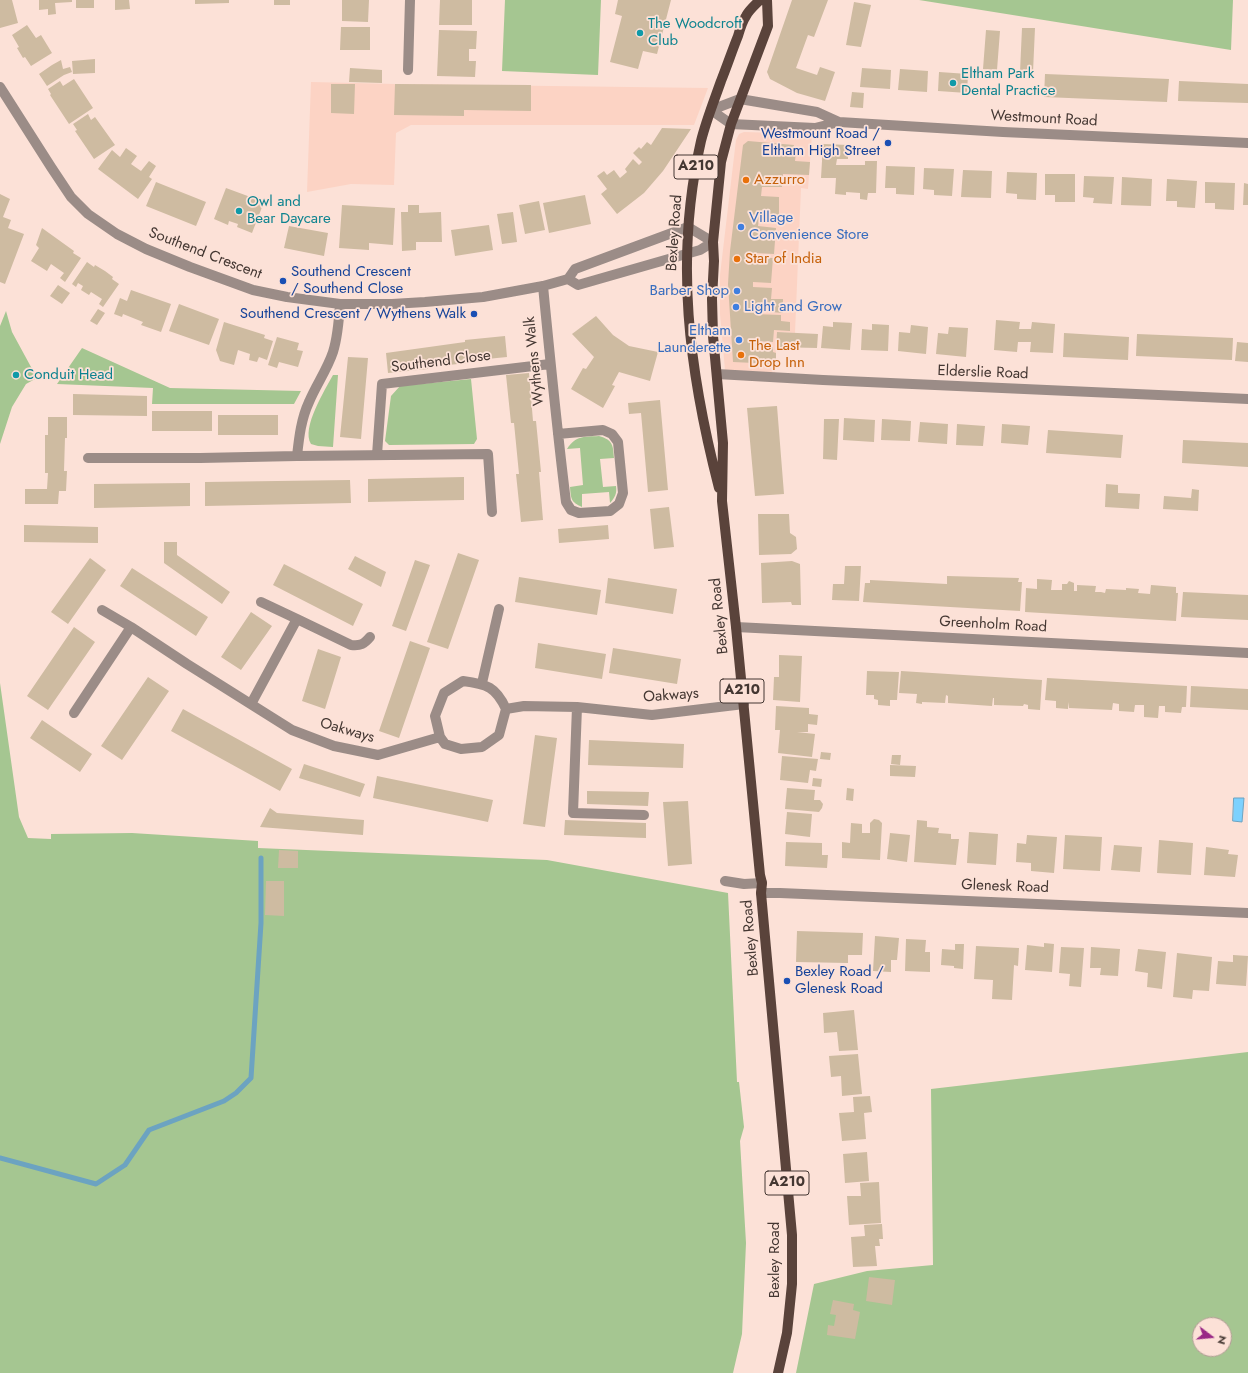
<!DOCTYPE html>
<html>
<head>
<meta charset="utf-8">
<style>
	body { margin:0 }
	#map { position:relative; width:1248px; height:1373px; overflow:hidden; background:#fce1d7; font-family:Jost,sans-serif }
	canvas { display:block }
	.north { position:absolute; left:1192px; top:1317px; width:40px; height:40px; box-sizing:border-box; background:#fce1d7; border:1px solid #b29d95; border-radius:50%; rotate:106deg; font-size:11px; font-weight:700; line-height:16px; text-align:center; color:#443732 }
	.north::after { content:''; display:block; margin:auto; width:14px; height:18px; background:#992886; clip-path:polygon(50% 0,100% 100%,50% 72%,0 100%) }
</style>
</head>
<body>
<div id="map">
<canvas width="1248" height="1373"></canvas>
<div class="north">N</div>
</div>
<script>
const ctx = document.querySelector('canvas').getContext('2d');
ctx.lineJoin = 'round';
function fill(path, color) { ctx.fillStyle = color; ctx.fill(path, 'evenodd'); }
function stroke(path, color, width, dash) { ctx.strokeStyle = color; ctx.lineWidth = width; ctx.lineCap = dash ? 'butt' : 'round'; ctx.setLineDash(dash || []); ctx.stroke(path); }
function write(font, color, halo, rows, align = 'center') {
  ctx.font = font + ' Jost,sans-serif'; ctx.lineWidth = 3.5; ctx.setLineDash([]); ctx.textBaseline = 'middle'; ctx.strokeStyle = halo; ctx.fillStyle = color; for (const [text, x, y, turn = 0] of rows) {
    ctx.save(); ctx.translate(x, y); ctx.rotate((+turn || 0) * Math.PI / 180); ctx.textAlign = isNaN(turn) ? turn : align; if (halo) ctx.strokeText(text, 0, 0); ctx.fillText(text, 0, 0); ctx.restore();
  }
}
fill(new Path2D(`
	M 311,82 L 395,84 L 708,88 L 694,125 L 411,125 L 396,133 L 394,185 L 351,184 L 307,192 Z
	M 744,132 L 812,134 L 808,189 L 801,188 L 795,333 L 777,332 L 775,373 L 725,370 L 720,314 L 720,275 L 736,140 L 739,134 Z`), '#fcd3c4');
fill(new Path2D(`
	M 505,0 L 601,0 L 598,75 L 502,71 Z
	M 919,0 L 1233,0 L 1231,50 Z
	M 6,311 L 12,332 L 37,378 L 26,384 L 12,407 L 0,444 L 0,326 Z
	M 82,348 L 170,388 L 301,391 L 294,404 L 152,404 L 153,388 L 57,384 Z
	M 333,375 L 338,375 L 333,447 L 318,446 L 311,444 C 301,428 325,390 333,375 Z
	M 471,379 L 477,439 L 474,444 L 389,445 L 385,441 L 391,396 L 400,386 Z
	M 599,436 C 613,440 613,445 614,458 L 600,459 L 603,487 L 616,486 C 617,494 615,497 610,503 L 609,492 L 582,494 L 582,507 C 571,502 571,499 570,487 L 583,485 L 580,448 L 567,449 C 576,435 584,437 599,436 Z
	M 0,683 L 19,817 L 28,838 L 51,839 L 51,834 L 132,833 L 258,841 L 258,848 L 547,860 L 728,893 L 737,1082 L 739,1082 L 744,1127 L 740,1141 L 746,1243 L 742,1334 L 733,1373 L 0,1373 Z
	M 1248,1052 L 1248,1373 L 796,1373 L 814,1284 L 867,1271 L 933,1265 L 931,1089 ZM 1200,1325 L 1224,1325 L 1224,1349 L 1200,1349 Z`), '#a5c691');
const water = new Path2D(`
	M 1234,798 L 1244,798 L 1242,822 L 1233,821 Z`);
fill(water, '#7dd1fe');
stroke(water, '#6ca3c1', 1);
stroke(new Path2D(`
	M 0,1158 L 96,1184 L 125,1165 L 149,1130 L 224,1101 L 236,1093 L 251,1078 L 261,923 L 261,858`), '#6ca3c1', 5);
fill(new Path2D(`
	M 0,0 L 12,0 L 18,23 L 0,28 Z
	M 39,0 L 72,0 L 72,2 L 55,3 L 56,14 L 48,15 L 48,9 L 39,10 Z
	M 76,0 L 94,0 L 94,8 L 76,8 Z
	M 115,0 L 129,0 L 130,9 L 115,10 Z
	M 195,0 L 229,0 L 229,3 L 195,4 Z
	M 274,0 L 290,0 L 290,5 L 274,5 Z
	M 342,0 L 369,0 L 368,22 L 342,21 Z
	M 440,0 L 472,0 L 472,25 L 439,25 Z
	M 618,0 L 671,0 L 657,54 L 643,51 L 638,69 L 610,62 L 622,16 L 615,14 Z
	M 792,0 L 828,0 L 814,37 L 808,35 L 796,68 L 817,75 L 820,67 L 835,72 L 825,101 L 797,93 L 770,79 L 767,72 Z
	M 854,2 L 871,5 L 861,47 L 846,45 Z
	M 27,25 L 36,38 L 41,35 L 52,53 L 31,66 L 25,57 L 23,58 L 17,48 L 19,47 L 12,35 Z
	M 341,27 L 370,27 L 370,50 L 340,50 Z
	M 1022,28 L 1035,28 L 1033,72 L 1020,72 Z
	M 439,30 L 477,31 L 476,49 L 469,49 L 469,61 L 476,61 L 475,77 L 437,76 Z
	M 986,30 L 1000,31 L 997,70 L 983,69 Z
	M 95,59 L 95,73 L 73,74 L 72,61 Z
	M 61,60 L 63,69 L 70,67 L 72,72 L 64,75 L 47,86 L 39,74 L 52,65 Z
	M 350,68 L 382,70 L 382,83 L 349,82 Z
	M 862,68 L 891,70 L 890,89 L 860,87 Z
	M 900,69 L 928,71 L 927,92 L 898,90 Z
	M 939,72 L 968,74 L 967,93 L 938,91 Z
	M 1045,74 L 1169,79 L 1167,102 L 1044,97 Z
	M 74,79 L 93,108 L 69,124 L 50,95 L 51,94 L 48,89 L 60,81 L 63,86 Z
	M 1179,81 L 1248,84 L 1248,103 L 1178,101 Z
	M 331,84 L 355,84 L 354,114 L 331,113 Z
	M 395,84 L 531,85 L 531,111 L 464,110 L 464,116 L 394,115 Z
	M 852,92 L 864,93 L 863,108 L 850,107 Z
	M 88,114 L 91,120 L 95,117 L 115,145 L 94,159 L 75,131 L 77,130 L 73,124 Z
	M 662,128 L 691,129 L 663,171 L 644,193 L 617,214 L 601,194 L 607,189 L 597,176 L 604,171 L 607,175 L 614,170 L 620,178 L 627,172 L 625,169 L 633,159 L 639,165 L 642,162 L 633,153 L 639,147 L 641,149 L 647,142 L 651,145 Z
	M 748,141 L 794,145 L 793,152 L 796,152 L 795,161 L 810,162 L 809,175 L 783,174 L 782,187 L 762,187 L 761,196 L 779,197 L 779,218 L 759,218 L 758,226 L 776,228 L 774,254 L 755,253 L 754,257 L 773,258 L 771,283 L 753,282 L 753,287 L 772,288 L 771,299 L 783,299 L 783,313 L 771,312 L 771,310 L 754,309 L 754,314 L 781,315 L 781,321 L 790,322 L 790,331 L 774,330 L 773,342 L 756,341 L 755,348 L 773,347 L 773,352 L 776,353 L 776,364 L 733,362 L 728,284 L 730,251 L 743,145 Z
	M 823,144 L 848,145 L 848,159 L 837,159 L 836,165 L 865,165 L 865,161 L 877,161 L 876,193 L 868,193 L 867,200 L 860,199 L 860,193 L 846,192 L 846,195 L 835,194 L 836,178 L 821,178 Z
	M 126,148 L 137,156 L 131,164 L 141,171 L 149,161 L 156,166 L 149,177 L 152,179 L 138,199 L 98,169 L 112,150 L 120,157 Z
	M 886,166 L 915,167 L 914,195 L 896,194 L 896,188 L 885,188 Z
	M 924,168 L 954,169 L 952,196 L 934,195 L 934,190 L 923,189 Z
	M 963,170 L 992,171 L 991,198 L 961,197 Z
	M 1007,172 L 1037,173 L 1036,200 L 1017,199 L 1017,194 L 1006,193 Z
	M 1045,174 L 1075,174 L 1075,202 L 1055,202 L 1055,195 L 1045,195 Z
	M 1084,176 L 1114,177 L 1112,204 L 1093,203 L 1094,198 L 1083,197 Z
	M 1122,177 L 1152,179 L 1151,206 L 1121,205 Z
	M 1167,179 L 1197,181 L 1195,208 L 1177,207 L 1177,201 L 1166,201 Z
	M 156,182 L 206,202 L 196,226 L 146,206 Z
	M 1205,182 L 1235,183 L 1234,210 L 1215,209 L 1215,203 L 1205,203 Z
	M 1244,183 L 1248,184 L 1248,205 L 1243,205 Z
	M 226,188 L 264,202 L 252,233 L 237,227 L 238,224 L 229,221 L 228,225 L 214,219 Z
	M 0,194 L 10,199 L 3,217 L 11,220 L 8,228 L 24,234 L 5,284 L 0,282 Z
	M 585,195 L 591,224 L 549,233 L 543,203 Z
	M 539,201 L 545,230 L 525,234 L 519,205 Z
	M 342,205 L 395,208 L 393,245 L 369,243 L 369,250 L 339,248 Z
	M 408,205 L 419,205 L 419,213 L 441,212 L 442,242 L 416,242 L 416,250 L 402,251 L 401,212 L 408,212 Z
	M 513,212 L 517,242 L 502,244 L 497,214 Z
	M 489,225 L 493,250 L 455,256 L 451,230 Z
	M 289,226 L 328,233 L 324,256 L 284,248 Z
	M 42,228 L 74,251 L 73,253 L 81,258 L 65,282 L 60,278 L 64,273 L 51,264 L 47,271 L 31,261 L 39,248 L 36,245 Z
	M 87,262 L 94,267 L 95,265 L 105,271 L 113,277 L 112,279 L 119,284 L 103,307 L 99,304 L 102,299 L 91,292 L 89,295 L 81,290 L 83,286 L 78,283 L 76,287 L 72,284 Z
	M 58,285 L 70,293 L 62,304 L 50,296 Z
	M 131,290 L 171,304 L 161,332 L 141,325 L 143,322 L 123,314 L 122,317 L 114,314 L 120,298 L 127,301 Z
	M 179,304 L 219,319 L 209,345 L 169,331 Z
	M 98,309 L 105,313 L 97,325 L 90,321 Z
	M 596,316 L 613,335 L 629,346 L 658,352 L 650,381 L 619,372 L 612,385 L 615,386 L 603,408 L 571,389 L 583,368 L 586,369 L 594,357 L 572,334 Z
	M 996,320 L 1020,322 L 1019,329 L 1031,329 L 1032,322 L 1055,324 L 1053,353 L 1030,352 L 1031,342 L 1018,342 L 1017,352 L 994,350 Z
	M 224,322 L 265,335 L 264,338 L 273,341 L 267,360 L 259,357 L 257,362 L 249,360 L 250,354 L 238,350 L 234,365 L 220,361 L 216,350 Z
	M 833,322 L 852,323 L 850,350 L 821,348 L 823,326 L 833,327 Z
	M 872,324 L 889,325 L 888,351 L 861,350 L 862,329 L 872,330 Z
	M 911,325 L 928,327 L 926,354 L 898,351 L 899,332 L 910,333 Z
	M 949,327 L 968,328 L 966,357 L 936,354 L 938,333 L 948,334 Z
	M 777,332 L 818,334 L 817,348 L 776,347 Z
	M 1064,333 L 1129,337 L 1128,360 L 1063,357 Z
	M 1137,334 L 1233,338 L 1232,360 L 1136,356 Z
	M 505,336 L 507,357 L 467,361 L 468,363 L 428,367 L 428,369 L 388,373 L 386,353 L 465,342 L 465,340 Z
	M 277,337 L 299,343 L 297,350 L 303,351 L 298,367 L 279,362 L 277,368 L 268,365 Z
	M 1237,342 L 1248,343 L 1248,362 L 1235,361 Z
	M 348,357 L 368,358 L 361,439 L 340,437 Z
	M 529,373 L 533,421 L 536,421 L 541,472 L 539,472 L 543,520 L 521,522 L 516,474 L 519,474 L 514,423 L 511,423 L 506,375 Z
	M 73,394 L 147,396 L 147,416 L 73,415 Z
	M 660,400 L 668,490 L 648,492 L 641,413 L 629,414 L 628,403 Z
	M 777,406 L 784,494 L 755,496 L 747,408 Z
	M 152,411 L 212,411 L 212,431 L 152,431 Z
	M 218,415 L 278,415 L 278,435 L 218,435 Z
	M 48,417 L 67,417 L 67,438 L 65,438 L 64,471 L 67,471 L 66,491 L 59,491 L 58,504 L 25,504 L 25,489 L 47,489 L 48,473 L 45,473 L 45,435 L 48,435 Z
	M 844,418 L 875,420 L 874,442 L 843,440 Z
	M 824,419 L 839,419 L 837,460 L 823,459 Z
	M 882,419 L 911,421 L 910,441 L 881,440 Z
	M 920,422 L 948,424 L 947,444 L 918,442 Z
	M 957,424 L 985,426 L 983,446 L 956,445 Z
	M 1002,424 L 1030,426 L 1028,445 L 1001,443 Z
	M 1048,430 L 1123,435 L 1121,458 L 1046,453 Z
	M 1183,440 L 1248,443 L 1248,467 L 1182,463 Z
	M 464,477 L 464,500 L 368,502 L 368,479 Z
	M 350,480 L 351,503 L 205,506 L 205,482 Z
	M 190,483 L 190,506 L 94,508 L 94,484 Z
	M 1106,484 L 1118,485 L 1118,493 L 1140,494 L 1139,509 L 1105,507 Z
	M 1192,489 L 1199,490 L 1198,511 L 1163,509 L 1164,496 L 1191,498 Z
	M 669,507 L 674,547 L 654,549 L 650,509 Z
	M 758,514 L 789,514 L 790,533 L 796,537 L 797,549 L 791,554 L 759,555 Z
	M 24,525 L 98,527 L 98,543 L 24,542 Z
	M 608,525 L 609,539 L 559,543 L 558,529 Z
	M 164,542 L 177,542 L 177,555 L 230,592 L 222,604 L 164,563 Z
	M 458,553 L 479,560 L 448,649 L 427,642 Z
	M 355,556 L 386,572 L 381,587 L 348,569 Z
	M 90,558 L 106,570 L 68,624 L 51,612 Z
	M 415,560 L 430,565 L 406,631 L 392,626 Z
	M 792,561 L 800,564 L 801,605 L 792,605 L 791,602 L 762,603 L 761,563 Z
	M 284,564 L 363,604 L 353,626 L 273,585 Z
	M 845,566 L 861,566 L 859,601 L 832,600 L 833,584 L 844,584 Z
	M 132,568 L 208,617 L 196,636 L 120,586 Z
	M 947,576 L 1019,578 L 1018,582 L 1022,582 L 1020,611 L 863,602 L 865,583 L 870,583 L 870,580 L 947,584 Z
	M 519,577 L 601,590 L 597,615 L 515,602 Z
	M 608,578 L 677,589 L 673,614 L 605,603 Z
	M 1037,579 L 1052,580 L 1051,590 L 1062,590 L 1062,584 L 1067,584 L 1069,581 L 1074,583 L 1074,591 L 1077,591 L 1077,585 L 1096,586 L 1095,592 L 1101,592 L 1105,593 L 1106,589 L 1126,590 L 1126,588 L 1139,589 L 1138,593 L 1150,594 L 1151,585 L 1176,587 L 1176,593 L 1178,593 L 1176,621 L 1025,612 L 1026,588 L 1037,589 Z
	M 1183,592 L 1248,595 L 1248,620 L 1181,617 Z
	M 251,612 L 272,626 L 241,670 L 221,657 Z
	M 74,627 L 95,642 L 48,710 L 27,696 Z
	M 410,641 L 430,648 L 399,738 L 379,731 Z
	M 538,643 L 606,654 L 602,679 L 535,668 Z
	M 613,648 L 681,659 L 677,684 L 609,673 Z
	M 318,649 L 341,657 L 325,709 L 302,701 Z
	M 779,655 L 802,656 L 800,702 L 773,700 L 774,677 L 779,677 Z
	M 867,671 L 899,672 L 897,700 L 890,700 L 890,706 L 878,705 L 878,700 L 874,699 L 874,695 L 866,695 Z
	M 901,671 L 1042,680 L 1040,710 L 1028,709 L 1028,705 L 1024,704 L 1023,706 L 994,705 L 994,698 L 993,698 L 992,706 L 948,703 L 948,696 L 946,695 L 945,703 L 922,702 L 922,704 L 916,703 L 917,694 L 899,693 Z
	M 148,677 L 169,691 L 122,760 L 101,746 Z
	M 1047,678 L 1187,686 L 1186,707 L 1182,707 L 1181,713 L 1165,712 L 1165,706 L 1159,706 L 1158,718 L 1144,717 L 1144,705 L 1135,705 L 1134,712 L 1119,711 L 1119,704 L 1113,703 L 1112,710 L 1069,708 L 1068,702 L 1068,709 L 1056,708 L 1056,701 L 1045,700 Z
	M 1191,686 L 1248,689 L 1248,710 L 1190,707 Z
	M 776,706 L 809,708 L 809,714 L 818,715 L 817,725 L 808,724 L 808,732 L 797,732 L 815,734 L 812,757 L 778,753 L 780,730 L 775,730 Z
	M 183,709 L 292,769 L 280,791 L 171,731 Z
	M 42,720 L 92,754 L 80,772 L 30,738 Z
	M 535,735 L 557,738 L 545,827 L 523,824 Z
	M 589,740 L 684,744 L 683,768 L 588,765 Z
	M 821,752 L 831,753 L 830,760 L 820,759 Z
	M 892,755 L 901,755 L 900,765 L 891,764 Z
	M 782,756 L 818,759 L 816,771 L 810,770 L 808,783 L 780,780 Z
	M 304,764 L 365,784 L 360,797 L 299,778 Z
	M 890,765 L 916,766 L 915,777 L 890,776 Z
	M 377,776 L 493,800 L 488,822 L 373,798 Z
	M 813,778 L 822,779 L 821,787 L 812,786 Z
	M 787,788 L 815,790 L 814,800 L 820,800 L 823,804 L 822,808 L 819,812 L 785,809 Z
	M 847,788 L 854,789 L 853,801 L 846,800 Z
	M 587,791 L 649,792 L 648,806 L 587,804 Z
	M 688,801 L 692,864 L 668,866 L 663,802 Z
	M 270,808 L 277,813 L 364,820 L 363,835 L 260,827 Z
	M 787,812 L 812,814 L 810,837 L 785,834 Z
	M 874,819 L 879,820 L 882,823 L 880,860 L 842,858 L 842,842 L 850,843 L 851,823 L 862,824 L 862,833 L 870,833 L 870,823 Z
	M 565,820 L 646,823 L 646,838 L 564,835 Z
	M 917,820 L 927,821 L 927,827 L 939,828 L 938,833 L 951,834 L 951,839 L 959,839 L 956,865 L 914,862 Z
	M 969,832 L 998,834 L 996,865 L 967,863 Z
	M 890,833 L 910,835 L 907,862 L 887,859 Z
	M 1027,835 L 1057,837 L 1054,873 L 1031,871 L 1031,863 L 1016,862 L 1017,843 L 1026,844 Z
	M 1065,835 L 1102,837 L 1100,871 L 1063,869 Z
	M 1159,840 L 1193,843 L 1191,875 L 1157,873 Z
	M 786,842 L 822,843 L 822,855 L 828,855 L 827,868 L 785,866 Z
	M 1114,845 L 1142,847 L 1140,872 L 1111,870 Z
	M 1206,847 L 1229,850 L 1228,854 L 1238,855 L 1235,877 L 1204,875 Z
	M 279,850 L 298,851 L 298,868 L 278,868 Z
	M 266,881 L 284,881 L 284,916 L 265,915 Z
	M 797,931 L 863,933 L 862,955 L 848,955 L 848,963 L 796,962 Z
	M 875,936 L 899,938 L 897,960 L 891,960 L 891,972 L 873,971 Z
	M 906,939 L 926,940 L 925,952 L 930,952 L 930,972 L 905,971 Z
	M 1044,943 L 1054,944 L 1052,972 L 1025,970 L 1027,945 L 1044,947 Z
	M 955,944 L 964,944 L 963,969 L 954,968 L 954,966 L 941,965 L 942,949 L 955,950 Z
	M 976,946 L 1019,948 L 1018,966 L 1014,965 L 1012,1000 L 992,999 L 993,980 L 974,979 Z
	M 1061,947 L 1084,948 L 1081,987 L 1069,986 L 1070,974 L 1059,973 Z
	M 1091,947 L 1120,949 L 1118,976 L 1100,975 L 1101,968 L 1090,968 Z
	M 1138,949 L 1166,952 L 1162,989 L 1147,987 L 1148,973 L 1135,971 Z
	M 1177,953 L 1212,957 L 1209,991 L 1193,990 L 1192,999 L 1173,997 Z
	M 1233,955 L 1248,956 L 1246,986 L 1216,984 L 1218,961 L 1233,962 Z
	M 854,1010 L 858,1050 L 839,1051 L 837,1032 L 824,1033 L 823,1013 Z
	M 858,1054 L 862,1094 L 842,1096 L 841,1076 L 831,1077 L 829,1056 Z
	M 870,1096 L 872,1112 L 864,1113 L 866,1139 L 842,1141 L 839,1113 L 854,1112 L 853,1097 Z
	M 867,1152 L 869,1181 L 845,1183 L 843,1154 Z
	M 879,1182 L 881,1223 L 849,1225 L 847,1196 L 861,1196 L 860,1183 Z
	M 882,1224 L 883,1239 L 879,1239 L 880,1246 L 875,1246 L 877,1266 L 853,1267 L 851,1237 L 865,1236 L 864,1225 Z
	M 869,1277 L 895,1280 L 892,1305 L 866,1301 Z
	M 833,1300 L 854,1304 L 853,1310 L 860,1312 L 855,1339 L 827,1335 L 828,1325 L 834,1326 L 836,1315 L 830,1314 Z`), '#cebba1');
stroke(new Path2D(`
	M 408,70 L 410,0
	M 0,87 L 51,167 L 71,197 L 88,214 L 117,234 L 146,249 L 190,267 L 253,290 L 287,297 L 340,304 L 392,304 L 425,302 L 483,297 L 543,286 L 568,279 L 575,269 L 688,227 L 713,242 L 700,250 L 578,285 L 568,279
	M 711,110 L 731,124 L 815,128 L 839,122 L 1003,132 L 1248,143
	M 711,110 L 740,99 L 817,112 L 839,122
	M 543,286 C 550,358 557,430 566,502 L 571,510 L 579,513 L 610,511 L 619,504 L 623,493 L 618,442 L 612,434 L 603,430 L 558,434
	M 340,304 C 339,320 338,336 333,352 C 327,370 316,385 309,402 C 301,419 299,438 297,456 L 488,454 L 492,512
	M 717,374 L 823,380 L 1248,399
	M 377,455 L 382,384 L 550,364
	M 88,458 L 200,458 L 297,456
	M 261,602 L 297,619
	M 102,610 L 131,627
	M 736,627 L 1248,653
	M 463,681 C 487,684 496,687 506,709 L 499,735 L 482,747 L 461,749 L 445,744 L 440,737 L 435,716 L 444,693 Z
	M 482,683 L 499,609
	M 251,704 L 297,619 L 351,645 C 361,646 364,644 370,637
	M 577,707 L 573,813 L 644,815
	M 506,709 L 524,706 L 577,707 L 652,715 L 744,704
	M 74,713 L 131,627 L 187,664 L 292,730 L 334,746 L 378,755 L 440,737
	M 725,881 L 744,884 L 762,883
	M 761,893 L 780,893 L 1248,913`), '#9b8c87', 10);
stroke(new Path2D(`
	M 767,0 L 768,26 L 731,124 L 721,162 L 713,242 L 714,261 L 712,299 L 713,336 L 723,443 L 722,501 L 736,627 L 760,875 L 762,883 L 761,893 L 792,1235 L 792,1284 L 787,1333 L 778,1373
	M 719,488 C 689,372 674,259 701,141 C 706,121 714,101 721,81 C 727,66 732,51 738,36 C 740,29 742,22 746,16 C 749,10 755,5 760,0`), '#5a433b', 10);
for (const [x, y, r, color] of [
	[640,33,4,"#0f9aa8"],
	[953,83,4,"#0f9aa8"],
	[888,143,4,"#1a4fb4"],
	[746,180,4,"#e8710a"],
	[239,211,4,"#0f9aa8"],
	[741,227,4,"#3f7fe0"],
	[737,259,4,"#e8710a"],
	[283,281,4,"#1a4fb4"],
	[737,291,4,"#3f7fe0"],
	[736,307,4,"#3f7fe0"],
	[474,314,4,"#1a4fb4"],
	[739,340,4,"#3f7fe0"],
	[741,355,4,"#e8710a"],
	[16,375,4,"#0f9aa8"],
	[787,981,4,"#1a4fb4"]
]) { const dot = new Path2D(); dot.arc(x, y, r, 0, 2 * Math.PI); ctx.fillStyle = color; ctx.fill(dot); stroke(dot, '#fce1d7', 1.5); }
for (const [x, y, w] of [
	[696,167,44],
	[742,691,44],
	[787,1183,44]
]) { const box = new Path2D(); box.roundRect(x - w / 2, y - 12, w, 24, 3); ctx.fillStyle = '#fce1d7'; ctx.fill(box); stroke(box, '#443732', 1); }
write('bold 14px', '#443732', null, [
	["A210",696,167],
	["A210",742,691],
	["A210",787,1183]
]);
write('15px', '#0d838f', '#fce1d7', [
	["The Woodcroft",648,24],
	["Club",648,41],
	["Eltham Park",961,74],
	["Dental Practice",961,91],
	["Owl and",247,202],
	["Bear Daycare",247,219],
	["Conduit Head",24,375]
], 'left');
write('15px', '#443732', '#fce1d7', [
	["Westmount Road",1044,119,3],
	["Bexley Road",675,233,-86],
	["Southend Crescent",205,254,21],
	["Wythens Walk",535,361,-96],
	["Southend Close",441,362,-7],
	["Elderslie Road",983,373,2],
	["Bexley Road",720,616,-96],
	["Greenholm Road",993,625,3],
	["Oakways",671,696,-4],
	["Oakways",347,731,16],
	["Glenesk Road",1005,887,2],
	["Bexley Road",751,938,-95],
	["Bexley Road",775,1260,-90]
]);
write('15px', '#164399', '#fce1d7', [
	["Westmount Road /",880,134],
	["Eltham High Street",880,151],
	["Southend Crescent",291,272,"left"],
	["/ Southend Close",291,289,"left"],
	["Southend Crescent / Wythens Walk",466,314],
	["Bexley Road /",795,972,"left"],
	["Glenesk Road",795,989,"left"]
], 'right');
write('15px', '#c56008', '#fce1d7', [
	["Azzurro",754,180],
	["Star of India",745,259],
	["The Last",749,346],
	["Drop Inn",749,363]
], 'left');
write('15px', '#366cbe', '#fce1d7', [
	["Village",749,218],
	["Convenience Store",749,235],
	["Barber Shop",729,291,"right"],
	["Light and Grow",744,307],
	["Eltham",731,331,"right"],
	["Launderette",731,348,"right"]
], 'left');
</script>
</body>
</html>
